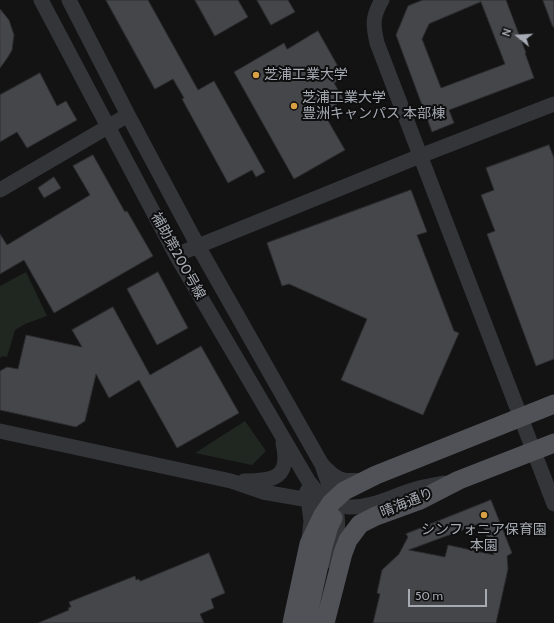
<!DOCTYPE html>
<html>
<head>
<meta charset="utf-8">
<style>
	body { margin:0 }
	#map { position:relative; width:554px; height:623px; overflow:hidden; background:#131314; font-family:Cabin,sans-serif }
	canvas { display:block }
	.north { position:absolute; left:498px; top:16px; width:40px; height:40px; -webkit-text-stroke:3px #0e0e0f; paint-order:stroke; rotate:288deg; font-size:11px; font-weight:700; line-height:16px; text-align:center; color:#a6abb3 }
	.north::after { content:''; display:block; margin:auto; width:14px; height:18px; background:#a6abb3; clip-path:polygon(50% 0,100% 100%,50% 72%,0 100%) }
	.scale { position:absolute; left:408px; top:589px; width:79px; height:18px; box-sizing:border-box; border:2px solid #a6abb3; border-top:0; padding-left:5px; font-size:12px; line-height:14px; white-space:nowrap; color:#a6abb3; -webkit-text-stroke:3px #0e0e0f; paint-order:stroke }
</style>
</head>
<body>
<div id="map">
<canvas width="554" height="623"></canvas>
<div class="north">N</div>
<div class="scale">50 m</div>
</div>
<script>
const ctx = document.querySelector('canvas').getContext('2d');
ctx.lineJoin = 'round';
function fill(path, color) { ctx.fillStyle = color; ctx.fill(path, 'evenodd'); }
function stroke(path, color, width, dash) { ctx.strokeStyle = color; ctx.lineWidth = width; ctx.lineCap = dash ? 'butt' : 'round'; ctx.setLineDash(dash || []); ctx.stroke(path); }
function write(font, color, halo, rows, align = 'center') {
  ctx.font = font + ' Cabin,"Noto Sans JP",sans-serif'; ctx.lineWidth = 4; ctx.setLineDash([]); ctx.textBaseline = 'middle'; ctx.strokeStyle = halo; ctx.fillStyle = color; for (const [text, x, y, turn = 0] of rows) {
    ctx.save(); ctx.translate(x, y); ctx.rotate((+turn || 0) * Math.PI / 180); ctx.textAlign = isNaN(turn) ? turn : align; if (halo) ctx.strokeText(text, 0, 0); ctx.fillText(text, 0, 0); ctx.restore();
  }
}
fill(new Path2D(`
	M 26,272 L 47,316 L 25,324 L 15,330 L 7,357 L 3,356 L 0,358 L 0,286 Z
	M 245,421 L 266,451 L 252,465 L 195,453 Z`), '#202620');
const building = new Path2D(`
	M 106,0 L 148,0 L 198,90 L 214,81 L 265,172 L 256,177 L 252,170 L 228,183 L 182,99 L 184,98 L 173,79 L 155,89 Z
	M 195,0 L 238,0 L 248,17 L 215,36 Z
	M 257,0 L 288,0 L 295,12 L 271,25 Z
	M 423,0 L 506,0 L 526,53 L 525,53 L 534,78 L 449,110 L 454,123 L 432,132 L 396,35 L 408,6 ZM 481,2 L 505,64 L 441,88 L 422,39 L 429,24 Z
	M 543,0 L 554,0 L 554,27 L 553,27 Z
	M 0,9 L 9,20 L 14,35 L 12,50 L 8,57 L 0,68 Z
	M 318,31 L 344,77 L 334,83 L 344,100 L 323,112 L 345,150 L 294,179 L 234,72 L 284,43 L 287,49 Z
	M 40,73 L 57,106 L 66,101 L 77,120 L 27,148 L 17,132 L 0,142 L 0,95 Z
	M 549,145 L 554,158 L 554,359 L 536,366 L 487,234 L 495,231 L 481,195 L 494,190 L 486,168 Z
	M 93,155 L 125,212 L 127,211 L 153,256 L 54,313 L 24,260 L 0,274 L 0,234 L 7,245 L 90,195 L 73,166 Z
	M 54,177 L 61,188 L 44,198 L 38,188 Z
	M 411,190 L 427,232 L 417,235 L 454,331 L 459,333 L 423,415 L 341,380 L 367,319 L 289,284 L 282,286 L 267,243 Z
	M 158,272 L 188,328 L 157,345 L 127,289 Z
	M 113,307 L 150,375 L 201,346 L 239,413 L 177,448 L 139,380 L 109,398 L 96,374 L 85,421 L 76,427 L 0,410 L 0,371 L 7,367 L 18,369 L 26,335 L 82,347 L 72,330 Z
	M 491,500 L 512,553 L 507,556 L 508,569 L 496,623 L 373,623 L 380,594 L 377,593 L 382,570 L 399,554 L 408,537 L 406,534 ZM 482,523 L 494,555 L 448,545 L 445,557 L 409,550 Z
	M 209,553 L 225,593 L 211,599 L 214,608 L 200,614 L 204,623 L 38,623 L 69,610 L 68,608 L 71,607 L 69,602 L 135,576 L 136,580 L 139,579 L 140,581 Z`);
fill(building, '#454649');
stroke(building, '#2d2d30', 1);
stroke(new Path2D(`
	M 41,0 L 176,255 L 309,482 L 321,497 L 328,503
	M 69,0 L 128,115 L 198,246 L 321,463 C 336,481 343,482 365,480
	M 382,0 C 372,17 373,25 377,43 L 554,504
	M 0,190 L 128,115
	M 176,255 L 420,156 L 554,104
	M 0,431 L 231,481 L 263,492 L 349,507 C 373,508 394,495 416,489 C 425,486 435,485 444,483
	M 323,468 C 327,480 332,491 335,504 C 340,523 337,544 334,563
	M 244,481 C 274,481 291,478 283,443
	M 307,491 L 311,521 L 309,539`), '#343539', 15);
stroke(new Path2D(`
	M 292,623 L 309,544 L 323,515 L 331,503 L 344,491 L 376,475 L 554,404
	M 306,623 L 323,547 L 329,526 L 333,518
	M 325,623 L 343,553 L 348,540 L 360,524 L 376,516 L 420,500 L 459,480 L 554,443`), '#515257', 19);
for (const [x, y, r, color] of [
	[256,75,4,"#d9a145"],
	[294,106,4,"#d9a145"],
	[484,515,4,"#d9a145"]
]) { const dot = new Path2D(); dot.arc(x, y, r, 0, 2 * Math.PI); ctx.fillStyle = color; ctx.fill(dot); stroke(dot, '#0e0e0f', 1.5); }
write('14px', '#a6abb3', '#0e0e0f', [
	["芝浦工業大学",264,75],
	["芝浦工業大学",302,98],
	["豊洲キャンパス 本部棟",302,114],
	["シンフォニア保育園",484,530,"center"],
	["本園",484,546,"center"]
], 'left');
write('14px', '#a6abb3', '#0e0e0f', [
	["補助第200号線",178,256,61],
	["晴海通り",407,503,-22]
]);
</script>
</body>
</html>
